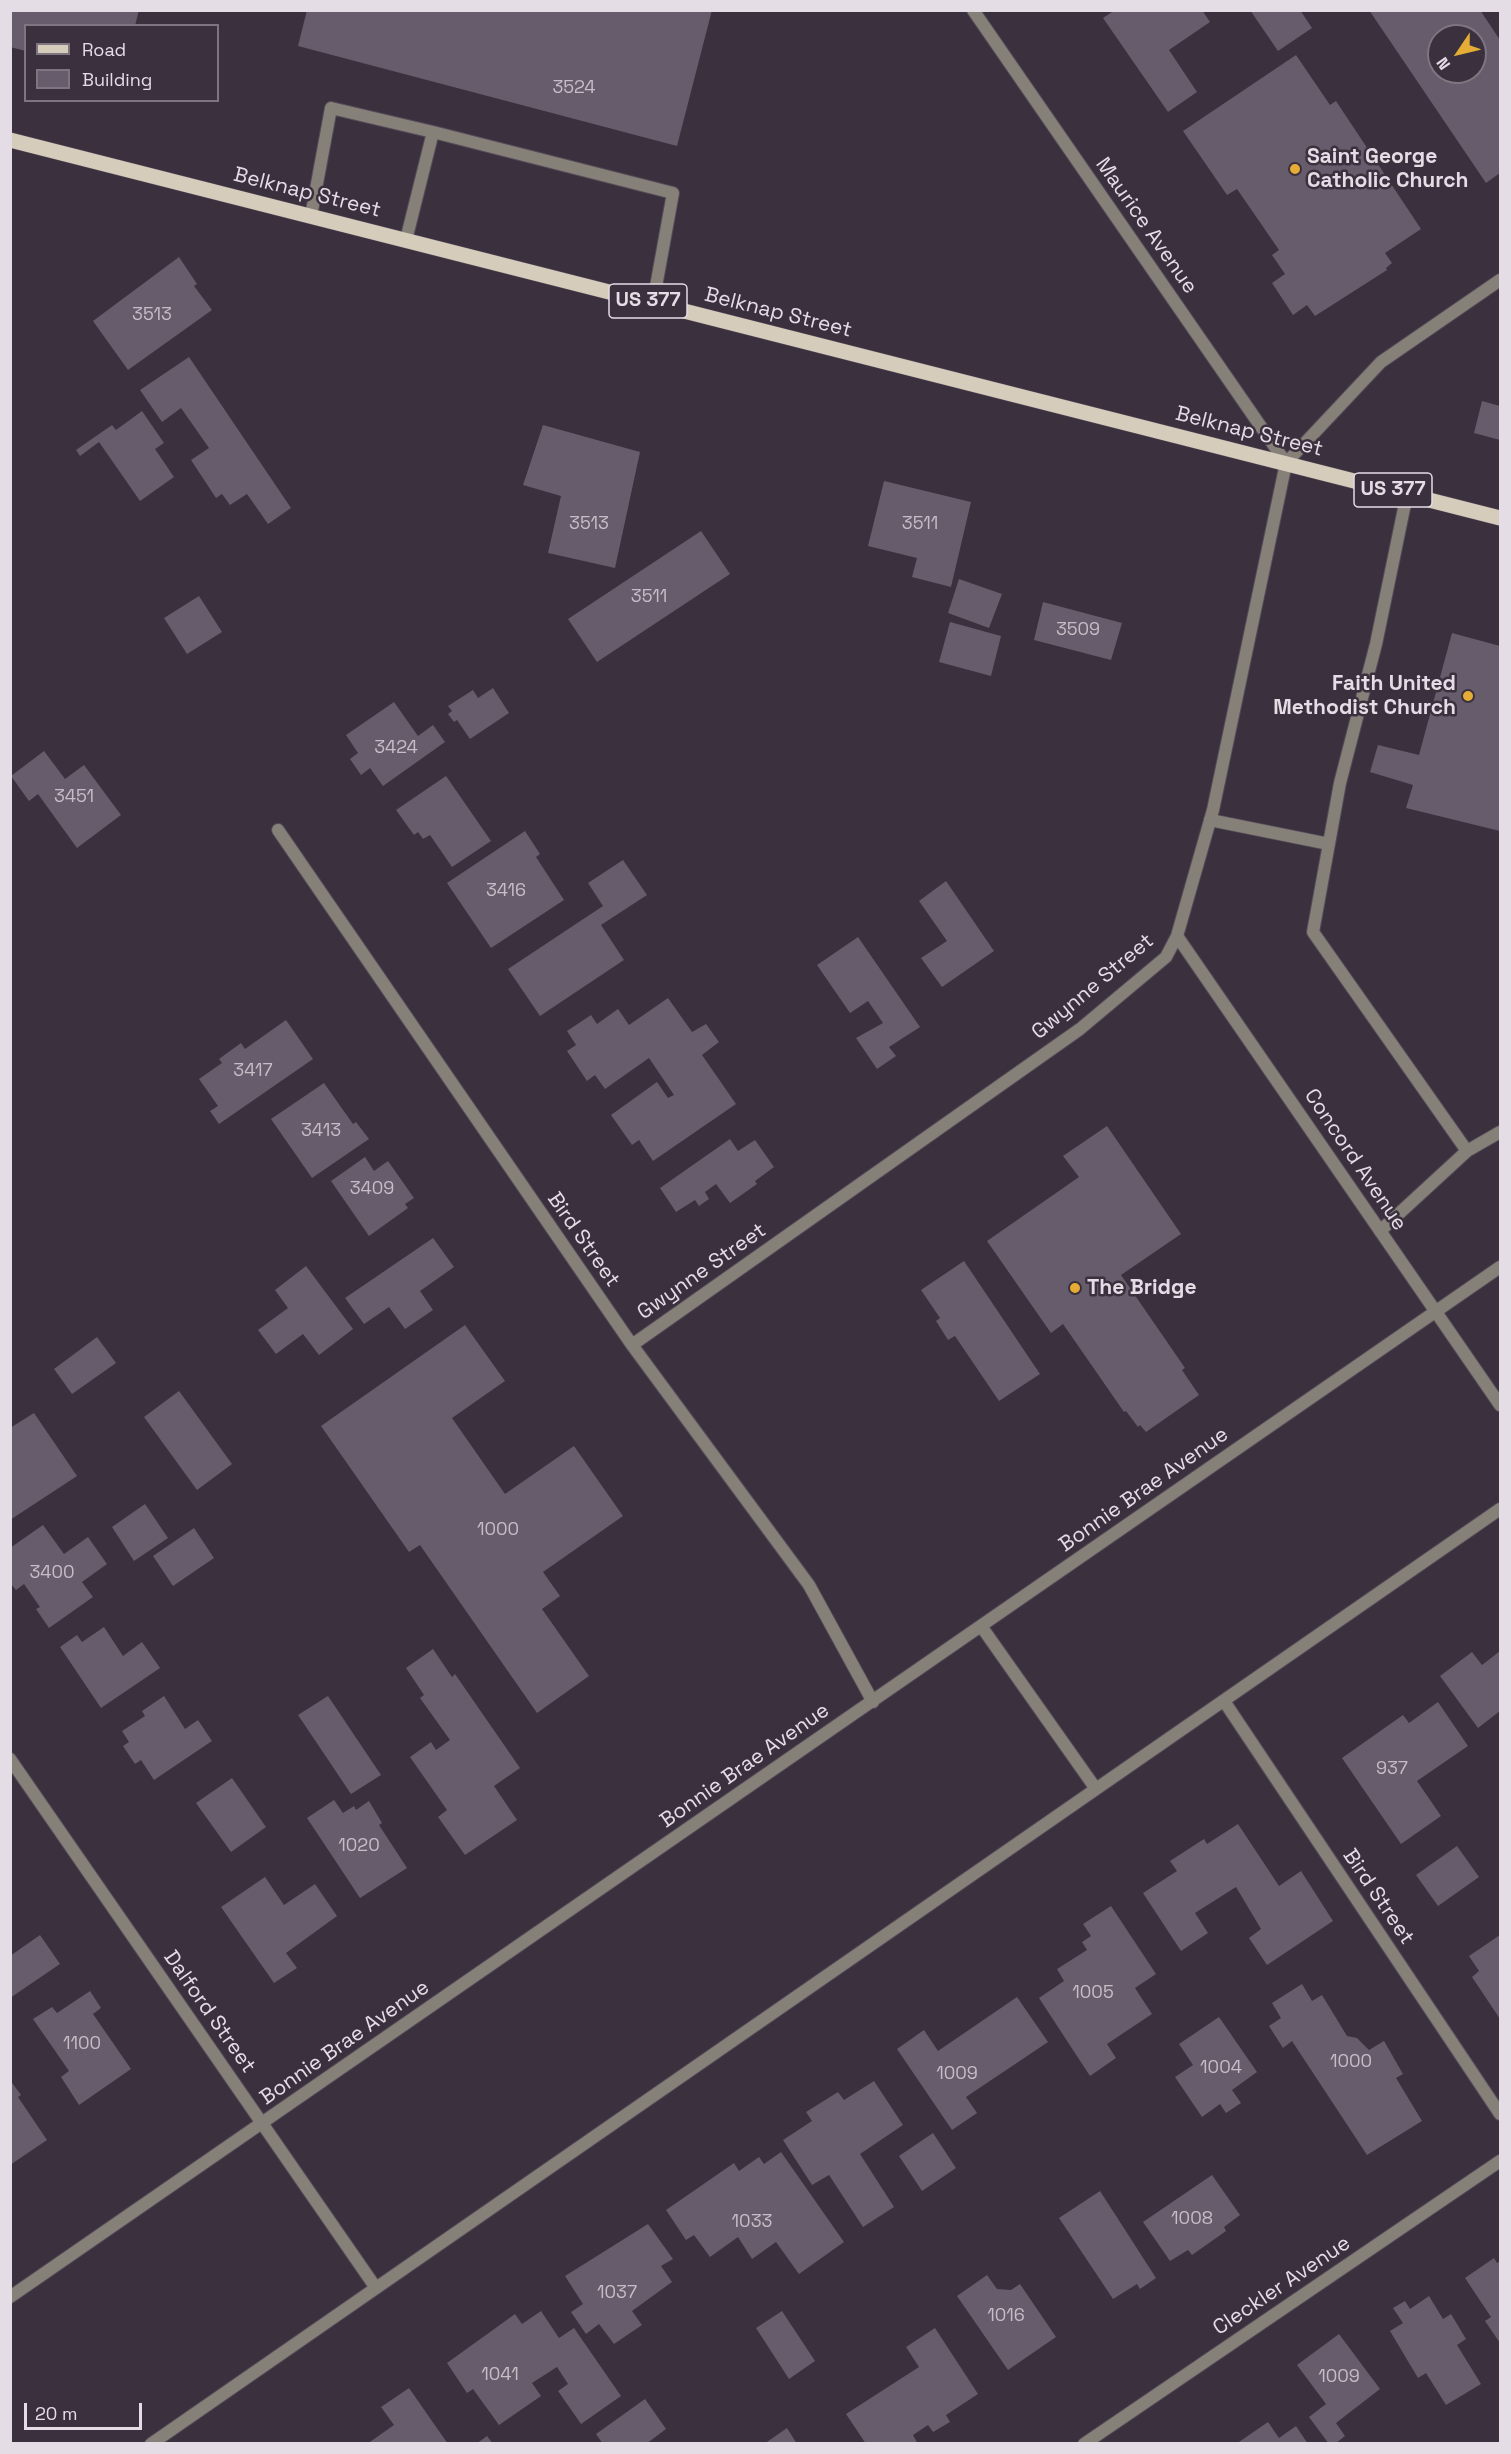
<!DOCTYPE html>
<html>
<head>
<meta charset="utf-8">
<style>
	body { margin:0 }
	#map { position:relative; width:1511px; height:2454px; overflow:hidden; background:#3b303e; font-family:"Space Grotesk",sans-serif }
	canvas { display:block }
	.frame { position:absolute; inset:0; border:12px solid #e4dde6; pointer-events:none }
	.legend { position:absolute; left:24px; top:24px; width:195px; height:78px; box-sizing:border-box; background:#3b303e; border:2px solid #7f7581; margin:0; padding:8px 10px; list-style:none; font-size:18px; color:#e4dde6 }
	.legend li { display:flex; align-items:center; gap:12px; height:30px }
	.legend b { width:30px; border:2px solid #7f7581 }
	.north { position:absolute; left:1427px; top:24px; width:60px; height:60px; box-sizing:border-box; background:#3b303e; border:2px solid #7f7581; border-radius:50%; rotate:235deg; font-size:16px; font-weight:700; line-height:24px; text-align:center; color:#e4dde6 }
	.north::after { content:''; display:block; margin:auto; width:21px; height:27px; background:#e5ad35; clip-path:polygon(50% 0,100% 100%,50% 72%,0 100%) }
	.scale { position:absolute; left:24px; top:2403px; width:118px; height:27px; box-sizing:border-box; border:3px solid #e4dde6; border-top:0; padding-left:8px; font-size:18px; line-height:21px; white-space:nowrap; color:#e4dde6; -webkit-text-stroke:4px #3b303e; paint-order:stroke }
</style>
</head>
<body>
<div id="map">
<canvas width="1511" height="2454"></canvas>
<div class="frame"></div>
<ul class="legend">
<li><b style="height:8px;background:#d5ccbc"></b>Road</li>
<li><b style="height:16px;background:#675c6b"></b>Building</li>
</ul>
<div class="north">N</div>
<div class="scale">20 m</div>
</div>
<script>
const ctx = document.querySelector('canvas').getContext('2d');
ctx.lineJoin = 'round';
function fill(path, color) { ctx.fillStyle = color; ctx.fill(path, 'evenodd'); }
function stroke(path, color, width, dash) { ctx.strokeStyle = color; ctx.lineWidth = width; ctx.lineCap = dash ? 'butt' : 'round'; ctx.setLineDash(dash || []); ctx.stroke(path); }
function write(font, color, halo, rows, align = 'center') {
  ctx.font = font + ' "Space Grotesk",sans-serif'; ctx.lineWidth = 5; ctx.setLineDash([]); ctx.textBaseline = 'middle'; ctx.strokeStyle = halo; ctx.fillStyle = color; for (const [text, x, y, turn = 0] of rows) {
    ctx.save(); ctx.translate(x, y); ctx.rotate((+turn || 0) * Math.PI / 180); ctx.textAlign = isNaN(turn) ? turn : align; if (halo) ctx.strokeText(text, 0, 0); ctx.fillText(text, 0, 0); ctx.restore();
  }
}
fill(new Path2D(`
	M 10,10 L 139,10 L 135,26 L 26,26 L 26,51 L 10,47 Z
	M 307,10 L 712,10 L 677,146 L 298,46 Z
	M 1115,10 L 1202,10 L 1210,22 L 1169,50 L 1197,92 L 1168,112 L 1103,18 Z
	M 1250,10 L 1300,10 L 1312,28 L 1278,51 Z
	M 1369,10 L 1480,10 L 1500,40 L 1500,173 L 1486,183 ZM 1439,36 L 1475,36 L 1475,72 L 1439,72 Z
	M 1296,55 L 1330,105 L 1336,101 L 1421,229 L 1385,253 L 1392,263 L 1386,268 L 1387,270 L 1315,316 L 1307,305 L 1293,315 L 1272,283 L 1285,274 L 1272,255 L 1279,250 L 1237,189 L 1227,195 L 1183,131 Z
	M 179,257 L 197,284 L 194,286 L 212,310 L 128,370 L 93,321 Z
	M 189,357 L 291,508 L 268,524 L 247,494 L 230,505 L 222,494 L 216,498 L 191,460 L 209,448 L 181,408 L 162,422 L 140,390 Z
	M 1482,401 L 1500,406 L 1500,440 L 1474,433 Z
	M 142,411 L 164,443 L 155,449 L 174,477 L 140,501 L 99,442 L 80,456 L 76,450 L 112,425 L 116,430 Z
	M 543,425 L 640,452 L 615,568 L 548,553 L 561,496 L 523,485 Z
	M 884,481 L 971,502 L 951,587 L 912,577 L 917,558 L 868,546 Z
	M 701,531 L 730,574 L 597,662 L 568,619 Z
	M 959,579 L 1002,594 L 989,628 L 948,613 Z
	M 199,596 L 222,632 L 187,654 L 164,618 Z
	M 1043,602 L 1122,623 L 1111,660 L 1034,640 Z
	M 950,622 L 1001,636 L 991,676 L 939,662 Z
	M 1452,633 L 1500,646 L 1500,831 L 1406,808 L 1413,785 L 1370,772 L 1378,745 L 1419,755 Z
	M 493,688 L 509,713 L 470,739 L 457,720 L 454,722 L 448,714 L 452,711 L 448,706 L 473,690 L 478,698 Z
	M 394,702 L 418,736 L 433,725 L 445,742 L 383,786 L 370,768 L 361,775 L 350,759 L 358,753 L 346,735 Z
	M 44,751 L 65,779 L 84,765 L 121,815 L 77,848 L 38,794 L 29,801 L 11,776 Z
	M 446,776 L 491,841 L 452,867 L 430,835 L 423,839 L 418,832 L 414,835 L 396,810 Z
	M 525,831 L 540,854 L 536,857 L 564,900 L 491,948 L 447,883 Z
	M 623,860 L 647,895 L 601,925 L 624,960 L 540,1016 L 508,969 L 603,906 L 588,883 Z
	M 946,881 L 994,951 L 942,987 L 921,958 L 947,941 L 919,901 Z
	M 858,937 L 920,1027 L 889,1047 L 896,1056 L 877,1069 L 856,1038 L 883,1023 L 868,1001 L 850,1013 L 817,965 Z
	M 668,998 L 692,1032 L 706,1024 L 719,1042 L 702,1055 L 736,1104 L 653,1161 L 639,1140 L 632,1145 L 611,1115 L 657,1082 L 668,1098 L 674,1095 L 649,1058 L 605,1089 L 595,1075 L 587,1081 L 567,1051 L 576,1045 L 567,1031 L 591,1015 L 597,1024 L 618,1009 L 629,1025 Z
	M 286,1020 L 313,1059 L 219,1124 L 210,1111 L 218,1106 L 199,1079 L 222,1063 L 219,1059 L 241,1043 L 245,1049 Z
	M 324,1083 L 353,1124 L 356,1122 L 369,1139 L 312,1178 L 271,1119 Z
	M 1107,1126 L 1181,1234 L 1121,1275 L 1185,1368 L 1182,1370 L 1199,1395 L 1146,1432 L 1140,1425 L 1138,1427 L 1126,1411 L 1124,1412 L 1063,1324 L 1051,1333 L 987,1241 L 1079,1177 L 1063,1156 Z
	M 730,1139 L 738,1151 L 755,1140 L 774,1167 L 755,1181 L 757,1184 L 730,1203 L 716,1184 L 705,1192 L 709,1199 L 699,1206 L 695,1200 L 676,1212 L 660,1188 Z
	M 365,1157 L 374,1171 L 388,1161 L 414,1198 L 405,1204 L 408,1208 L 369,1236 L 331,1181 Z
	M 433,1238 L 454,1267 L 420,1291 L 433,1310 L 405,1329 L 389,1307 L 364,1324 L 345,1298 Z
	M 964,1261 L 1040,1374 L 999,1401 L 955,1336 L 948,1340 L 936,1321 L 940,1318 L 921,1290 Z
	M 306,1266 L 353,1329 L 319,1355 L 303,1334 L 276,1354 L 258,1330 L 288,1308 L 275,1290 Z
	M 465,1325 L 505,1381 L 452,1418 L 505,1494 L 574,1446 L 623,1516 L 543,1572 L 560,1596 L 542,1609 L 589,1676 L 537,1713 L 420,1545 L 409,1552 L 321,1426 Z
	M 97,1337 L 116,1363 L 72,1394 L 54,1369 Z
	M 179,1391 L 232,1464 L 197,1490 L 144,1417 Z
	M 34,1413 L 77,1476 L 10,1520 L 10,1428 Z
	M 145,1504 L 168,1538 L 134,1561 L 112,1527 Z
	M 43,1525 L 64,1554 L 88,1537 L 107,1564 L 82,1582 L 93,1597 L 49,1628 L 36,1609 L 40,1607 L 24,1584 L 16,1590 L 10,1583 L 10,1548 Z
	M 194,1528 L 214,1558 L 173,1586 L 153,1556 Z
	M 104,1627 L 123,1656 L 142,1642 L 160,1668 L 101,1708 L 60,1647 L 77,1635 L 82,1642 Z
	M 433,1649 L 452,1677 L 455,1674 L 520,1768 L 494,1786 L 517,1820 L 465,1855 L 438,1817 L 447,1810 L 410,1757 L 431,1742 L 436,1750 L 450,1740 L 420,1698 L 424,1695 L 406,1668 Z
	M 1500,1651 L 1500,1711 L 1478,1728 L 1440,1676 L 1472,1652 L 1482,1665 Z
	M 164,1696 L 185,1729 L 198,1720 L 212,1741 L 154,1780 L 141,1760 L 135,1764 L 123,1746 L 129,1742 L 122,1731 L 145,1716 L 142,1711 Z
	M 328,1696 L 381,1775 L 351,1794 L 298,1715 Z
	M 1438,1702 L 1468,1746 L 1417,1781 L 1441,1816 L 1401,1844 L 1342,1758 L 1403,1715 L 1409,1723 Z
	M 232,1778 L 266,1827 L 231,1852 L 196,1803 Z
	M 334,1800 L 343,1813 L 354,1806 L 356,1810 L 369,1801 L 382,1823 L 379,1825 L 407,1868 L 360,1898 L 307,1818 Z
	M 1238,1824 L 1279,1886 L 1301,1871 L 1333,1921 L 1267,1965 L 1249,1938 L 1261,1929 L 1236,1887 L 1195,1913 L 1208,1933 L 1181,1951 L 1143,1893 L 1177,1871 L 1170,1861 L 1204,1839 L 1207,1844 Z
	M 1457,1846 L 1479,1877 L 1438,1906 L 1416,1875 Z
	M 265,1877 L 284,1905 L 315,1884 L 337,1916 L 286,1953 L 297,1968 L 274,1983 L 221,1907 Z
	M 1111,1906 L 1156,1974 L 1135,1988 L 1152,2014 L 1107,2044 L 1116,2058 L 1090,2076 L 1039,1998 L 1064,1981 L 1057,1969 L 1087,1950 L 1082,1942 L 1091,1936 L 1083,1924 Z
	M 40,1935 L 60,1964 L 10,1998 L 10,1956 Z
	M 1500,1935 L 1500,2019 L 1472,1977 L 1479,1971 L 1469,1956 Z
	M 1302,1984 L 1312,2001 L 1322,1995 L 1347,2036 L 1357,2038 L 1369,2050 L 1384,2041 L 1403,2074 L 1396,2078 L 1422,2121 L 1367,2155 L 1292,2041 L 1283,2048 L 1269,2026 L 1281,2018 L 1272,2003 Z
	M 90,1991 L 101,2008 L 93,2014 L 131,2069 L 79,2105 L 61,2077 L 69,2071 L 33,2019 L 52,2007 L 57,2013 Z
	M 1017,1997 L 1048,2042 L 966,2097 L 977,2113 L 952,2130 L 897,2049 L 924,2030 L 938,2051 Z
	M 1219,2017 L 1257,2072 L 1232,2090 L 1241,2103 L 1226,2113 L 1220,2104 L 1202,2117 L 1175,2077 L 1193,2065 L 1179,2044 Z
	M 10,2080 L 21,2095 L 18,2097 L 47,2140 L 10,2165 Z
	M 874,2081 L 903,2125 L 860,2154 L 894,2207 L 863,2227 L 829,2175 L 812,2185 L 783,2140 L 812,2121 L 806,2112 L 838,2092 L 844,2100 Z
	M 933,2133 L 956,2168 L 922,2191 L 899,2156 Z
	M 781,2152 L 844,2242 L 799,2274 L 776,2242 L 752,2259 L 738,2237 L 710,2257 L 694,2235 L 686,2240 L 666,2210 L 734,2163 L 739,2171 L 759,2157 L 764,2164 Z
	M 1212,2175 L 1240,2215 L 1224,2227 L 1226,2231 L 1192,2255 L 1188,2250 L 1170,2261 L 1143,2222 Z
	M 1100,2191 L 1156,2278 L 1140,2289 L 1137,2284 L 1113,2299 L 1059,2218 Z
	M 648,2224 L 673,2259 L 661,2266 L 672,2282 L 632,2311 L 642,2325 L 614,2344 L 599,2324 L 586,2334 L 571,2312 L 583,2304 L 565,2276 Z
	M 1494,2258 L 1497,2263 L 1500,2261 L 1500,2343 L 1485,2321 L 1491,2317 L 1465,2278 Z
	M 987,2275 L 997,2289 L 1011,2290 L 1020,2284 L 1056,2337 L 1008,2370 L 957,2296 Z
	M 1429,2296 L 1443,2319 L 1451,2314 L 1466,2339 L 1457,2345 L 1481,2384 L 1446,2405 L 1426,2373 L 1418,2378 L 1390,2331 L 1403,2323 L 1393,2308 L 1405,2301 L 1410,2309 Z
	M 541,2311 L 559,2338 L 574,2328 L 621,2396 L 581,2424 L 558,2391 L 568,2384 L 557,2367 L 532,2383 L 541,2396 L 499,2425 L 473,2389 L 467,2393 L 447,2363 L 515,2314 L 522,2324 Z
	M 782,2311 L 815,2361 L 789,2379 L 756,2328 Z
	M 935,2328 L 978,2394 L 946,2415 L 950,2422 L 933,2432 L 928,2425 L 913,2435 L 918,2444 L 866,2444 L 846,2414 L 919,2367 L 906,2347 Z
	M 1339,2334 L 1380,2389 L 1336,2423 L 1345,2436 L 1335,2444 L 1329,2444 L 1309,2417 L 1326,2404 L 1297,2365 Z
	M 409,2388 L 448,2444 L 367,2444 L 394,2425 L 381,2407 Z
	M 645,2399 L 666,2429 L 646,2444 L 603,2444 L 596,2434 Z
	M 1268,2422 L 1279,2438 L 1296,2426 L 1308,2444 L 1236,2444 Z
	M 787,2428 L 797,2444 L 764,2444 Z
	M 487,2436 L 493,2444 L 476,2444 Z`), '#675c6b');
const service = new Path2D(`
	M 311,216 L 331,108 L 433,132
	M 406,240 L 433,132 L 673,193 L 653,303
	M 1407,494 L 1376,644 L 1340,783 L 1313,932 L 1467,1151 L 1500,1132
	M 1210,820 L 1329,844
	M 1380,1231 L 1467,1151`);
const minor = new Path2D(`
	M 973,10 L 1286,463
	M 1286,463 L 1381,362 L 1500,280
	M 278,830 L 632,1345 L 809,1585 L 873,1702
	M 1177,936 L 1500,1405
	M 632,1345 L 1080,1029 L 1166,957 L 1177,936 L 1213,810 L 1286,463
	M 981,1626 L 1096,1789
	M 1224,1701 L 1500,2114
	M 10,1759 L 376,2288
	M 10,2297 L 1500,1267
	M 151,2444 L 1500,1509
	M 1084,2444 L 1500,2161`);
const primary = new Path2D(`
	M 10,140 L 1500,518`);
stroke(service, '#564c59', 14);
stroke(minor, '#564c59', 14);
stroke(primary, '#564c59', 16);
stroke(service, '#858179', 12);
stroke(minor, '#858179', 12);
stroke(primary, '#d5ccbc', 15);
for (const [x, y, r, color] of [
	[1295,169,6,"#e5ad35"],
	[1468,696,6,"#e5ad35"],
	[1075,1288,6,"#e5ad35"]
]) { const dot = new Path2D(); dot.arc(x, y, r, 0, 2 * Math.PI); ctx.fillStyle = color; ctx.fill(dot); stroke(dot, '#3b303e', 2); }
write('18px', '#c5bdc7', null, [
	["3524",574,88],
	["3513",152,315],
	["3513",589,524],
	["3511",920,524],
	["3511",649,597],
	["3509",1078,630],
	["3424",396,748],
	["3451",74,797],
	["3416",506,891],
	["3417",253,1071],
	["3413",321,1131],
	["3409",372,1189],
	["1000",498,1530],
	["3400",52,1573],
	["937",1392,1769],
	["1020",359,1846],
	["1005",1093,1993],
	["1100",82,2044],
	["1000",1351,2062],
	["1004",1221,2068],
	["1009",957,2074],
	["1008",1192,2219],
	["1033",752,2222],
	["1037",617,2293],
	["1016",1006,2316],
	["1041",500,2375],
	["1009",1339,2377]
]);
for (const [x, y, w] of [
	[648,301,78],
	[1393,490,78]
]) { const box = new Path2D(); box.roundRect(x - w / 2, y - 17, w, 34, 4.5); ctx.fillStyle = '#3b303e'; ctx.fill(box); stroke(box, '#e4dde6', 1.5); }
write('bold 20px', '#e4dde6', null, [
	["US 377",648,301],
	["US 377",1393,490]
]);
write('bold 21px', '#e4dde6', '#3b303e', [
	["Saint George",1307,157],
	["Catholic Church",1307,181],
	["Faith United",1456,684,"right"],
	["Methodist Church",1456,708,"right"],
	["The Bridge",1087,1288]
], 'left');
write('21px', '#e4dde6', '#3b303e', [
	["Belknap Street",307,193,14],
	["Maurice Avenue",1146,226,55],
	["Belknap Street",778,313,14],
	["Belknap Street",1249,432,14],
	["Gwynne Street",1093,987,-40],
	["Concord Avenue",1355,1160,56],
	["Bird Street",583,1240,55],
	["Gwynne Street",702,1272,-35],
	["Bonnie Brae Avenue",1144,1490,-35],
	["Bonnie Brae Avenue",745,1766,-35],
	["Bird Street",1378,1897,56],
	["Dalford Street",209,2012,55],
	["Bonnie Brae Avenue",345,2043,-35],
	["Cleckler Avenue",1282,2286,-34]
]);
</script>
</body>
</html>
